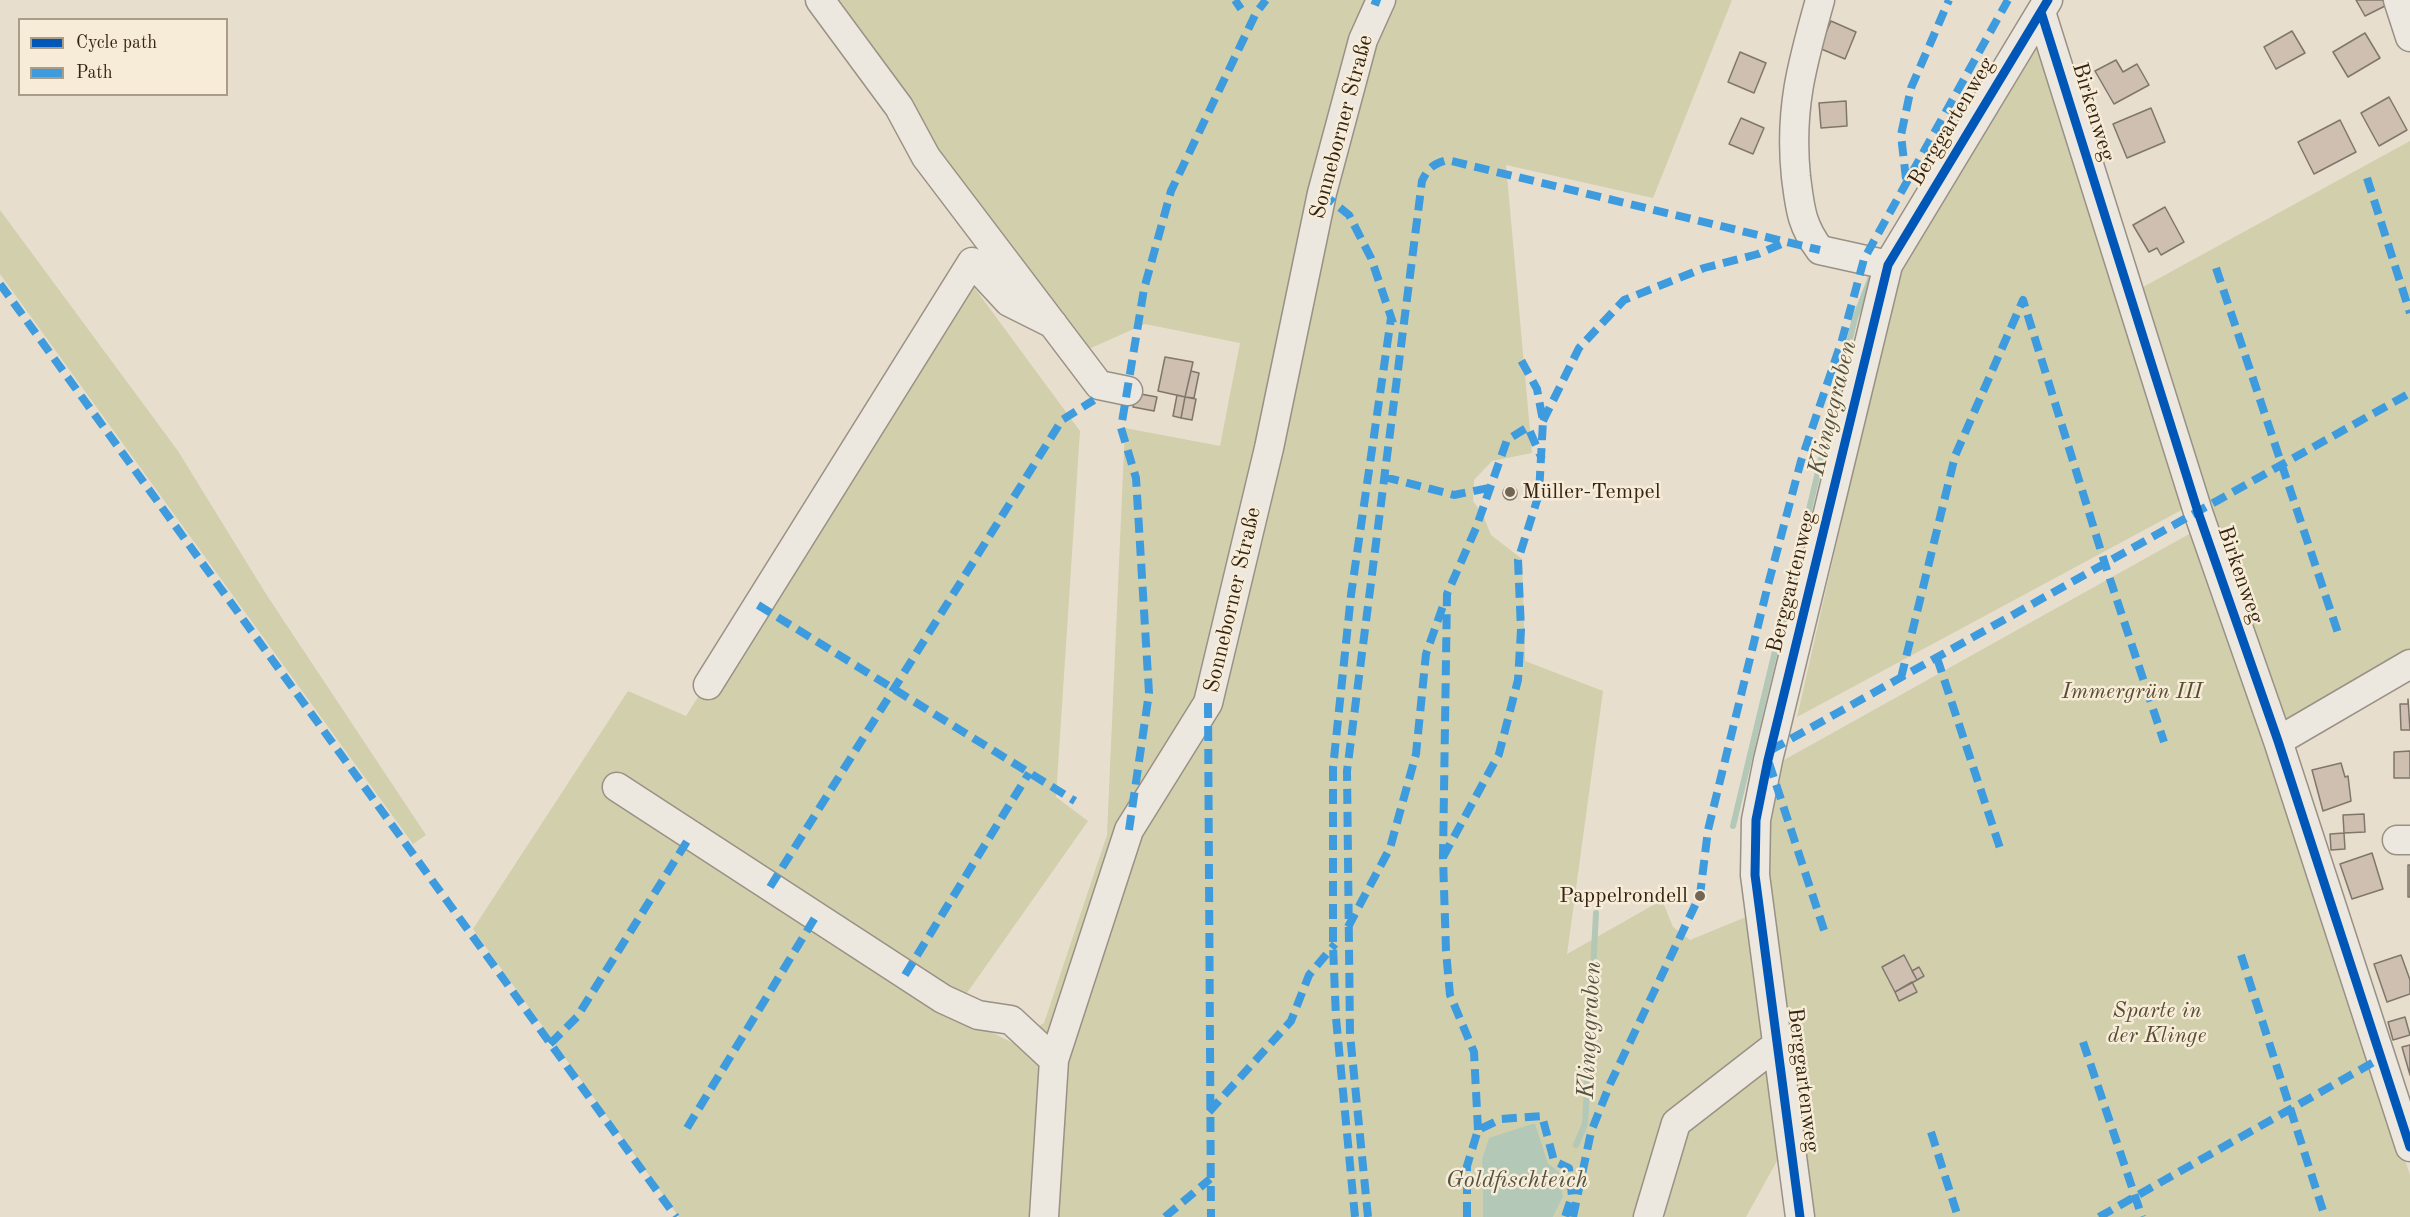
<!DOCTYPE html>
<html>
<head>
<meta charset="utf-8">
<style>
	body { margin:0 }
	#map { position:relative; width:2410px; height:1217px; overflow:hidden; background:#e8dece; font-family:"Old Standard TT",serif }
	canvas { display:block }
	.legend { position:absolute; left:18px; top:18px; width:210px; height:78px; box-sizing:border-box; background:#f7ecd8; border:2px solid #a99c88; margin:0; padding:8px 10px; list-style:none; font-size:18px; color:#342411 }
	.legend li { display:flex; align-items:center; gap:12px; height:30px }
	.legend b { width:30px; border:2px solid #a99c88 }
</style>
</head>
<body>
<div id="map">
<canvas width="2410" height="1217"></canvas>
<ul class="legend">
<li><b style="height:8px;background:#0057b8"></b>Cycle path</li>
<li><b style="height:8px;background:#3e9cde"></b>Path</li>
</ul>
</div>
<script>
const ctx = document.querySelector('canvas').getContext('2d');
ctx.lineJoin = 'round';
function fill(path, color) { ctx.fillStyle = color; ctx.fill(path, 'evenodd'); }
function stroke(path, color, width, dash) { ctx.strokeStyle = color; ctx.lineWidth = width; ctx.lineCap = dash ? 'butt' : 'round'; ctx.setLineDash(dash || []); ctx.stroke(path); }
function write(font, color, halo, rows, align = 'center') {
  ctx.font = font + ' "Old Standard TT",serif'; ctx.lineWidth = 5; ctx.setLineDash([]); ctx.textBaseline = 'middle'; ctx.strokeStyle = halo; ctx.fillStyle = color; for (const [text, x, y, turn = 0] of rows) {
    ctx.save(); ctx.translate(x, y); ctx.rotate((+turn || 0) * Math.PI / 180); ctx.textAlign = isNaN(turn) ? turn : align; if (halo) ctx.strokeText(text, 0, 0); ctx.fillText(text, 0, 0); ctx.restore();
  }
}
fill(new Path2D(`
	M 833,0 L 1732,0 L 1653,198 L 1506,165 L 1532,453 L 1492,461 L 1474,480 L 1473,501 L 1483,515 L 1491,535 L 1522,559 L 1525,661 L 1603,691 L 1567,954 L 1662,900 L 1673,927 L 1690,940 L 1746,917 L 1778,1159 L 1746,1217 L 1665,1217 L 1664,1214 L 1651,1217 L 1553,1217 L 1563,1197 L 1559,1172 L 1548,1163 L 1535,1123 L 1489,1139 L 1482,1159 L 1483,1217 L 679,1217 L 473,929 L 628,691 L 686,716 L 965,275 L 1080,431 L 1056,797 L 1088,821 L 962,1000 L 939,1006 L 1013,1043 L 1044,1023 L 1107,835 L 1125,428 L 1220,446 L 1240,343 L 1145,324 L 1082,352 Z
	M 2037,48 L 2187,507 L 1797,717 L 1897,278 Z
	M 2410,141 L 2410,655 L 2282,728 L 2143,287 Z
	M 0,210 L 178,451 L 266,594 L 426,835 L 413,844 L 0,274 Z
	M 2191,533 L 2268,742 L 2410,1175 L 2410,1217 L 1809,1217 L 1765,834 L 1784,760 Z`), '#d1cfac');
fill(new Path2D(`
	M 1535,1123 L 1548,1163 L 1559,1172 L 1563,1197 L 1553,1217 L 1483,1217 L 1482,1159 L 1489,1138 Z`), '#b3c8b7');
stroke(new Path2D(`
	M 1733,826 L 1855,318 L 1871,277
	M 1576,1145 L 1585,1124 L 1596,913`), '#b3c8b7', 6);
const building = new Path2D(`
	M 2356,0 L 2383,0 L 2385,6 L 2365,16 Z
	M 1831,21 L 1856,32 L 1845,59 L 1819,48 Z
	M 2292,31 L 2305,53 L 2276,69 L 2264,47 Z
	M 2365,33 L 2380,58 L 2348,77 L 2333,52 Z
	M 1740,52 L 1766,63 L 1754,93 L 1728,82 Z
	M 2116,60 L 2123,72 L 2137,64 L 2149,85 L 2114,104 L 2095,71 Z
	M 2389,97 L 2407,130 L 2379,146 L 2361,113 Z
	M 1846,101 L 1847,126 L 1821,128 L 1819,103 Z
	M 2151,108 L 2165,142 L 2127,158 L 2113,124 Z
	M 1741,118 L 1764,128 L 1753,154 L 1729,144 Z
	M 2340,120 L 2356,152 L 2314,174 L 2298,142 Z
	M 2165,207 L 2184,242 L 2161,255 L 2157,248 L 2149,252 L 2133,225 Z
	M 1165,357 L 1193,362 L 1185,397 L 1158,391 Z
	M 1191,371 L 1199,373 L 1194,398 L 1185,397 Z
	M 1135,393 L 1157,397 L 1154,411 L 1133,407 Z
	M 1177,395 L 1185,397 L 1181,418 L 1173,416 Z
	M 1185,397 L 1196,399 L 1192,420 L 1181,418 Z
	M1503 493a7 7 0 1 1 14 0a7 7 0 1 1-14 0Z
	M 2408,699 L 2410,730 L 2401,730 L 2400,704 L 2408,704 Z
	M 2410,751 L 2410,778 L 2394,778 L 2394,752 Z
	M 2341,763 L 2345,777 L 2348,776 L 2351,801 L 2323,811 L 2312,770 Z
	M 2364,814 L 2365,832 L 2344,833 L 2343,815 Z
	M 2344,833 L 2345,849 L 2331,850 L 2330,834 Z
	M 2372,853 L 2383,889 L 2352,899 L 2340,864 Z
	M 2408,865 L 2410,865 L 2410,897 L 2408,897 Z
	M 1904,955 L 1917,980 L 1895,992 L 1882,967 Z
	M 2401,955 L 2410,980 L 2410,994 L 2387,1002 L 2374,964 Z
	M 1919,967 L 1924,976 L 1917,980 L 1912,971 Z
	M 1912,982 L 1917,992 L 1899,1001 L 1895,992 Z
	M 2405,1017 L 2410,1035 L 2393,1040 L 2388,1022 Z
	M 2410,1045 L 2410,1075 L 2402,1047 Z`);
fill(building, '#cebfb0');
stroke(building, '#7f776c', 1.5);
const minor = new Path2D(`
	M 820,0 L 899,107 L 926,157 L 1099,385 L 1128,391
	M 1820,0 C 1802,64 1789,110 1796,177 C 1800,208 1801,225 1820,250 L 1888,265
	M 2398,0 L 2410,37
	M 2041,12 L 2198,512 L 2278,741 L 2410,1147
	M 708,685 L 972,262 L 1009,302 L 1053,324
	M 2278,741 L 2410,664
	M 617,787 L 943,999 L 978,1015 L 1011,1020 L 1054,1060
	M 2397,840 L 2410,840
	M 1044,1217 L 1054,1060 L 1129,830 L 1208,703 L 1269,448 L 1322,193 L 1363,40 L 1381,0
	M 1648,1217 L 1676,1123 L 1779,1043
	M 1800,1217 L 1755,875 L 1756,820 L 1768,760 L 1888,265 L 2048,0`);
stroke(minor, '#999185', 31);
stroke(minor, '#ece7df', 28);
stroke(new Path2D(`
	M 1235,0 L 1241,9
	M 1372,0 L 1380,3
	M 2367,178 L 2410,313
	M 1906,179 L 1901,135 L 1911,88 L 1949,0
	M 1322,193 L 1349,215 L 1371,258 L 1393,323
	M 2216,268 L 2338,633
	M 0,284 L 676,1217
	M 1543,421 L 1579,348 L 1624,300 L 1704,268 L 1758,254 L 1786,242
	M 1384,477 L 1454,495 L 1489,488
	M 758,605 L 1075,801
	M 1937,658 L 2002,854
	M 1901,678 L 1955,456 L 2023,300 L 2105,564 L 2164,742
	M 1208,703 L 1211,1217
	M 1771,750 L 2410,393
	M 1769,763 L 1825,933
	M 1129,830 L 1149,693 L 1136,478 L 1121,428 L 1144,289 L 1171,191 L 1256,13 L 1266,0
	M 1443,857 L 1499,754 L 1518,680 L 1521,630 L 1518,560 L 1539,494 L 1543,421 L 1537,389 L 1521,360
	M 770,887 L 1062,420 L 1094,400
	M 1348,927 L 1390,848 L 1416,754 L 1426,654 L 1444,603
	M 2241,955 L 2325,1217
	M 905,975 L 1029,773
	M 2083,1042 L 2142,1217
	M 550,1044 L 577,1017 L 691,835
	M 1209,1112 L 1291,1021 L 1309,975 L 1335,944
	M 687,1128 L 816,916
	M 1478,1130 L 1474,1052 L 1450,995 L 1446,951 L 1443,857 L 1447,594 L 1476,528 L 1507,440 L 1528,427 L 1542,459
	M 1931,1132 L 1958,1217
	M 1165,1217 L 1210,1179
	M 1355,1217 L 1336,1018 L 1333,946 L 1333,768 L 1351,595 L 1391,318
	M 1368,1217 L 1350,1034 L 1347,771 L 1422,181 C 1428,168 1433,164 1447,160 L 1820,250
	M 1467,1217 L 1467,1166 L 1478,1130 L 1501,1119 L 1542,1116 L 1554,1161 L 1569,1168 L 1572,1196 L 1565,1217
	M 1573,1217 L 1591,1132 L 1610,1084 L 1700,895 L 1708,830 L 1768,585 L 1801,461 L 1842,340 L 1864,259 L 2008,0
	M 2099,1217 L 2381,1058`), '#3e9cde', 8, [15, 8]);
stroke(new Path2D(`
	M 2041,12 L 2198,512 L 2278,741 L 2410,1147
	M 1800,1217 L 1755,875 L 1756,820 L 1768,760 L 1888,265 L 2048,0`), '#0057b8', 9);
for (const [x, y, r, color] of [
	[1510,492,6,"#736553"],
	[1700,896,6,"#736553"]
]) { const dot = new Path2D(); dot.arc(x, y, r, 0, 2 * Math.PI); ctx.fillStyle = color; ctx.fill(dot); stroke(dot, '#f7ecd8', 2); }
write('22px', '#342411', '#f7ecd8', [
	["Birkenweg",2093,112,73],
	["Berggartenweg",1952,122,-59],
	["Sonneborner Straße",1342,127,-75],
	["Birkenweg",2240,575,71],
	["Berggartenweg",1792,582,-76],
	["Sonneborner Straße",1233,600,-77],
	["Berggartenweg",1803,1080,83]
]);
write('22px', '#342411', '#f7ecd8', [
	["Müller-Tempel",1522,492],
	["Pappelrondell",1688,896,"right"]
], 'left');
write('italic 22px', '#574c31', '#f7ecd8', [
	["Immergrün III",2132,692],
	["Sparte in",2157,1011],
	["der Klinge",2157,1036]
]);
write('italic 24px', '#535240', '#f7ecd8', [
	["Klingegraben",1833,408,-76],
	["Klingegraben",1590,1030,-87],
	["Goldfischteich",1517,1181]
]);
</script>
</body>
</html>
